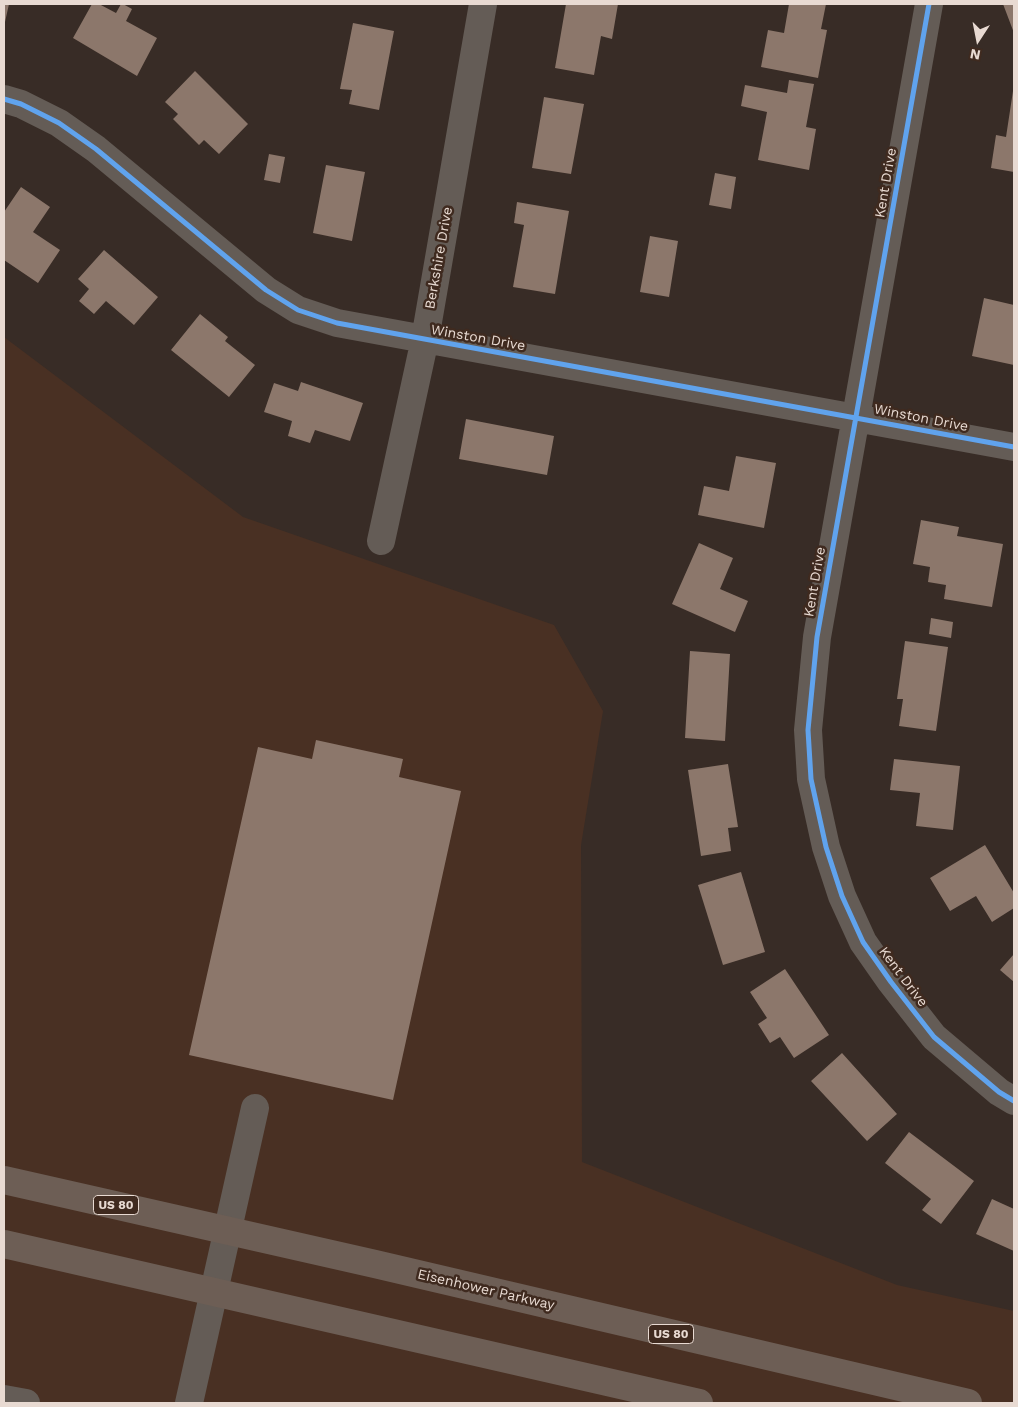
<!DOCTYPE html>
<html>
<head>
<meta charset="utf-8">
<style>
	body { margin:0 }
	#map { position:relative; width:1018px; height:1407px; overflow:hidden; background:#382c26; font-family:"Work Sans",sans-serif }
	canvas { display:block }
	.frame { position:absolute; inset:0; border:5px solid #e8dad2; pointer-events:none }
	.north { position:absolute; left:953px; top:15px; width:50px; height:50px; -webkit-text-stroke:4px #3f2a1f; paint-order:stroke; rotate:191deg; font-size:14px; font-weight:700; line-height:20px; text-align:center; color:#e8dad2 }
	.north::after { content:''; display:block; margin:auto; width:18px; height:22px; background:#e8dad2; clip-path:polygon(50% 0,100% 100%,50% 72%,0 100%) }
</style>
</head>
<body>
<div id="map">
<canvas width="1018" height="1407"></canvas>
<div class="frame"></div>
<div class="north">N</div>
</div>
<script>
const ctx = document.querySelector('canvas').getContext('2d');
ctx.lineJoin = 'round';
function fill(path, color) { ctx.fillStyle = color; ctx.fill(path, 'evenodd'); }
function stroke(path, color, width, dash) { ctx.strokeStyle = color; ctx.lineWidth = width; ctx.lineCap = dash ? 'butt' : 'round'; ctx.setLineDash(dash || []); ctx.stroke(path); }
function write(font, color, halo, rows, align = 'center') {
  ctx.font = font + ' "Work Sans",sans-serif'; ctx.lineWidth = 5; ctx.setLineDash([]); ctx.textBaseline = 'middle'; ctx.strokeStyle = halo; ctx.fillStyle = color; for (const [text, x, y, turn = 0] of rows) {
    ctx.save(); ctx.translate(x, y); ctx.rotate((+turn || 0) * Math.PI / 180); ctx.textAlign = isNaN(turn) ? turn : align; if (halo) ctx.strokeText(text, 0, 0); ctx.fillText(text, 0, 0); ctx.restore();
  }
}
fill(new Path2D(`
	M 4,337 L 243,517 L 554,625 L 603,711 L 581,845 L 582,1162 L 897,1285 L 1014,1311 L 1014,1403 L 4,1403 Z`), '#493023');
fill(new Path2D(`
	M 4,4 L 9,4 L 5,22 L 4,22 Z
	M 92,4 L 99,4 L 116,13 L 121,4 L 123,4 L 132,9 L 126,21 L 157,38 L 137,76 L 73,38 Z
	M 566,4 L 618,4 L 612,39 L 601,36 L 594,75 L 555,68 Z
	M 789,4 L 826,4 L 821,29 L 827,30 L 818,78 L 761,67 L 768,30 L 784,33 Z
	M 1003,4 L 1014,4 L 1014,33 Z
	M 353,23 L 394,31 L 379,110 L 349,104 L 352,90 L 340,89 Z
	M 195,71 L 248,124 L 219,154 L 204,140 L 199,145 L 173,119 L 178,114 L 165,102 Z
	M 789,80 L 814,84 L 806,127 L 816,129 L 809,170 L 758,160 L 767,112 L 741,106 L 745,85 L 787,93 Z
	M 1013,91 L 1014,91 L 1014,172 L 991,168 L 996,135 L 1006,137 Z
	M 544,97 L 584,104 L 571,174 L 532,168 Z
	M 269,154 L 285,157 L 280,183 L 264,180 Z
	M 326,165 L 365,172 L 352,241 L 313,233 Z
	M 715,173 L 736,177 L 731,209 L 709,205 Z
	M 21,187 L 50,207 L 33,232 L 60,250 L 38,283 L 4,260 L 4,212 Z
	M 517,202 L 569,211 L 555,294 L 513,287 L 524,225 L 514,223 Z
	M 650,236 L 678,241 L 669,297 L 640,292 Z
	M 104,250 L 158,297 L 134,325 L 106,301 L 94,314 L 79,301 L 89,289 L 78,279 Z
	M 984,298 L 1014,305 L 1014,365 L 972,356 Z
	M 200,314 L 228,337 L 225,341 L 255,365 L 229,397 L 171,350 Z
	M 301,382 L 363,403 L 350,441 L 315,430 L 310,443 L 288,436 L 292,421 L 264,412 L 274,383 L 298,391 Z
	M 466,419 L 554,436 L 547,475 L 459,459 Z
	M 736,456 L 776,463 L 764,528 L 698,515 L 704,486 L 729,491 Z
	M 921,520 L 959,527 L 957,536 L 1003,544 L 992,607 L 944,599 L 946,585 L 928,582 L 930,567 L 913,564 Z
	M 699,543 L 733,558 L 720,589 L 748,601 L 735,632 L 672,604 Z
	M 931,618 L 953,622 L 951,638 L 929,634 Z
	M 905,641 L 948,647 L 936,731 L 899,726 L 903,699 L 897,699 Z
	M 690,651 L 730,654 L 725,741 L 685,738 Z
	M 316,740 L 403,759 L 399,777 L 461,791 L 393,1100 L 189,1055 L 258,747 L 312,759 Z
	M 894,759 L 960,766 L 953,830 L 916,826 L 920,793 L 890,790 Z
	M 728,764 L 738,827 L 728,828 L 731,851 L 701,856 L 688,770 Z
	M 985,845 L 1014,893 L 1014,908 L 992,922 L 976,896 L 950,911 L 930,878 Z
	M 741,872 L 765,952 L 723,965 L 698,885 Z
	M 1014,954 L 1014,982 L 1000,970 Z
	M 785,969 L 829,1035 L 794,1058 L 780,1037 L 770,1043 L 758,1024 L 767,1018 L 750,992 Z
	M 842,1053 L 897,1114 L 867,1141 L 811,1081 Z
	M 909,1132 L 974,1181 L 941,1224 L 922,1210 L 931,1199 L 885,1163 Z
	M 992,1199 L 1014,1209 L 1014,1251 L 976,1234 Z`), '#8c776b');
stroke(new Path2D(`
	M 929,4 L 817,637 L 808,730 L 811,779 L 826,847 L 842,896 L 863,942 L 891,982 L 934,1037 L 999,1092 L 1014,1101
	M 4,99 L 21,104 L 59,123 L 96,149 L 266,290 L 298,310 L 337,323 L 1014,447
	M 381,541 L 425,339 L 483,4
	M 4,1399 L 26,1403
	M 189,1403 L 255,1108`), '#645c56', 28);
stroke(new Path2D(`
	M 4,1180 L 375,1264 L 968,1403
	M 4,1244 L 699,1403`), '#6d5e55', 28);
stroke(new Path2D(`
	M 929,4 L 817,637 L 808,730 L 811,779 L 826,847 L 842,896 L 863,942 L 891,982 L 934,1037 L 999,1092 L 1014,1101
	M 4,99 L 21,104 L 59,123 L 96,149 L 266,290 L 298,310 L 337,323 L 1014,447`), '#60a3ed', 5);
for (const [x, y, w] of [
	[116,1205,45],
	[671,1334,45]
]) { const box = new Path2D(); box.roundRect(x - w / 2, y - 9.5, w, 19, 4); ctx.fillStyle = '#3f2a1f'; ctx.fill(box); stroke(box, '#e8dad2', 1); }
write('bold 12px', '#e8dad2', null, [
	["US 80",116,1205],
	["US 80",671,1334]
]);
write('14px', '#e8dad2', '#3f2a1f', [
	["Kent Drive",886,183,-80],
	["Berkshire Drive",439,258,-80],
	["Winston Drive",478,338,10],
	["Winston Drive",921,418,11],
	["Kent Drive",815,582,-80],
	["Kent Drive",903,977,53],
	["Eisenhower Parkway",486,1290,13]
]);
</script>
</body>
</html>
